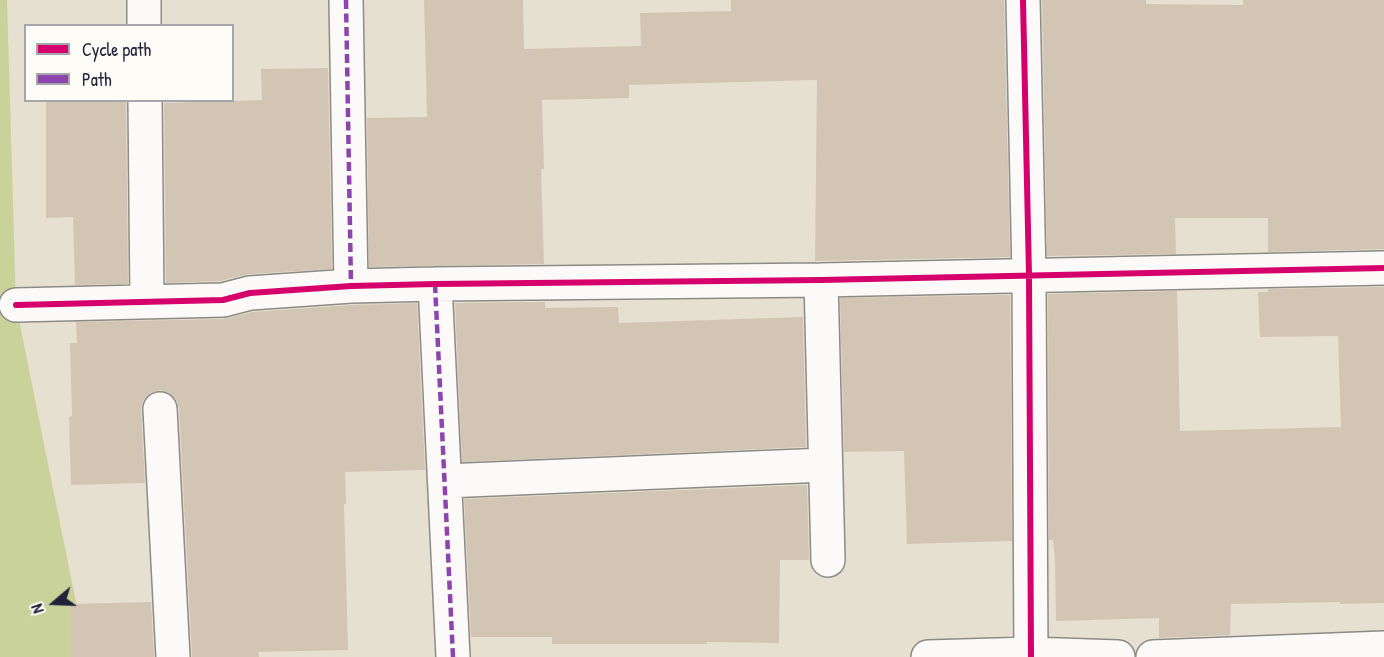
<!DOCTYPE html>
<html>
<head>
<meta charset="utf-8">
<style>
	body { margin:0 }
	#map { position:relative; width:1384px; height:657px; overflow:hidden; background:#e6e0d0; font-family:"Patrick Hand",sans-serif }
	canvas { display:block }
	.legend { position:absolute; left:24px; top:24px; width:210px; height:78px; box-sizing:border-box; background:#fdfcf7; border:2px solid #a5a5ac; margin:0; padding:8px 10px; list-style:none; font-size:18px; color:#22223b }
	.legend li { display:flex; align-items:center; gap:12px; height:30px }
	.legend b { width:30px; border:2px solid #a5a5ac }
	.north { position:absolute; left:24px; top:573px; width:60px; height:60px; -webkit-text-stroke:4px #fdfcf7; paint-order:stroke; rotate:251deg; font-size:16px; font-weight:700; line-height:24px; text-align:center; color:#22223b }
	.north::after { content:''; display:block; margin:auto; width:21px; height:27px; background:#22223b; clip-path:polygon(50% 0,100% 100%,50% 72%,0 100%) }
</style>
</head>
<body>
<div id="map">
<canvas width="1384" height="657"></canvas>
<ul class="legend">
<li><b style="height:8px;background:#d6006c"></b>Cycle path</li>
<li><b style="height:8px;background:#8e44ad"></b>Path</li>
</ul>
<div class="north">N</div>
</div>
<script>
const ctx = document.querySelector('canvas').getContext('2d');
ctx.lineJoin = 'round';
function fill(path, color) { ctx.fillStyle = color; ctx.fill(path, 'evenodd'); }
function stroke(path, color, width, dash) { ctx.strokeStyle = color; ctx.lineWidth = width; ctx.lineCap = dash ? 'butt' : 'round'; ctx.setLineDash(dash || []); ctx.stroke(path); }
fill(new Path2D(`
	M 0,0 L 7,0 L 16,305 L 87,657 L 0,657 Z`), '#c9d399');
fill(new Path2D(`
	M 424,0 L 523,0 L 524,49 L 641,46 L 640,13 L 731,11 L 731,0 L 1004,0 L 1010,257 L 815,261 L 817,80 L 629,85 L 629,98 L 542,100 L 544,169 L 541,169 L 544,264 L 369,267 L 367,118 L 427,117 Z
	M 1042,0 L 1146,0 L 1146,4 L 1243,5 L 1243,0 L 1384,0 L 1384,249 L 1268,252 L 1268,218 L 1175,218 L 1176,254 L 1047,256 Z
	M 328,68 L 332,269 L 249,274 L 220,281 L 166,283 L 164,103 L 262,100 L 261,69 Z
	M 46,100 L 126,100 L 128,284 L 75,285 L 73,217 L 46,218 Z
	M 1384,287 L 1384,603 L 1340,604 L 1340,602 L 1231,604 L 1230,635 L 1159,638 L 1159,618 L 1056,621 L 1055,560 L 1053,540 L 1049,540 L 1048,294 L 1177,291 L 1180,431 L 1341,427 L 1338,336 L 1260,337 L 1258,292 L 1268,292 L 1268,289 Z
	M 1010,295 L 1012,541 L 907,544 L 904,451 L 844,452 L 840,298 Z
	M 545,302 L 545,308 L 618,307 L 619,323 L 803,317 L 806,447 L 462,462 L 455,303 Z
	M 417,303 L 425,470 L 345,472 L 346,504 L 344,504 L 348,650 L 258,652 L 259,657 L 192,657 L 179,408 L 176,399 L 169,393 L 160,390 L 150,393 L 143,401 L 141,410 L 145,483 L 71,485 L 69,417 L 72,416 L 70,343 L 77,343 L 76,322 L 223,319 L 253,312 L 352,305 Z
	M 807,485 L 809,560 L 780,560 L 779,643 L 707,642 L 707,644 L 552,644 L 552,637 L 471,637 L 464,499 Z
	M 151,602 L 154,657 L 71,657 L 70,604 Z`), '#d3c5b3');
const street = new Path2D(`
	M 144,0 L 144,26
	M 346,0 L 351,286
	M 1023,0 L 1029,275 L 1031,657
	M 145,100 L 147,301
	M 821,280 L 828,560
	M 435,284 L 453,657
	M 16,305 L 223,300 L 250,293 L 351,286 L 435,284 L 821,280 L 1384,268
	M 160,409 L 173,657
	M 445,481 L 825,465
	M 928,657 L 1031,654 L 1118,657
	M 1153,657 L 1384,648`);
stroke(street, '#8d8b86', 36);
stroke(street, '#fbfaf8', 33);
stroke(new Path2D(`
	M 346,0 L 351,286
	M 435,284 L 453,657`), '#8e44ad', 4.5, [9, 4.5]);
stroke(new Path2D(`
	M 1023,0 L 1029,275 L 1031,657
	M 16,305 L 223,300 L 250,293 L 351,286 L 435,284 L 821,280 L 1384,268`), '#d6006c', 6);
</script>
</body>
</html>
